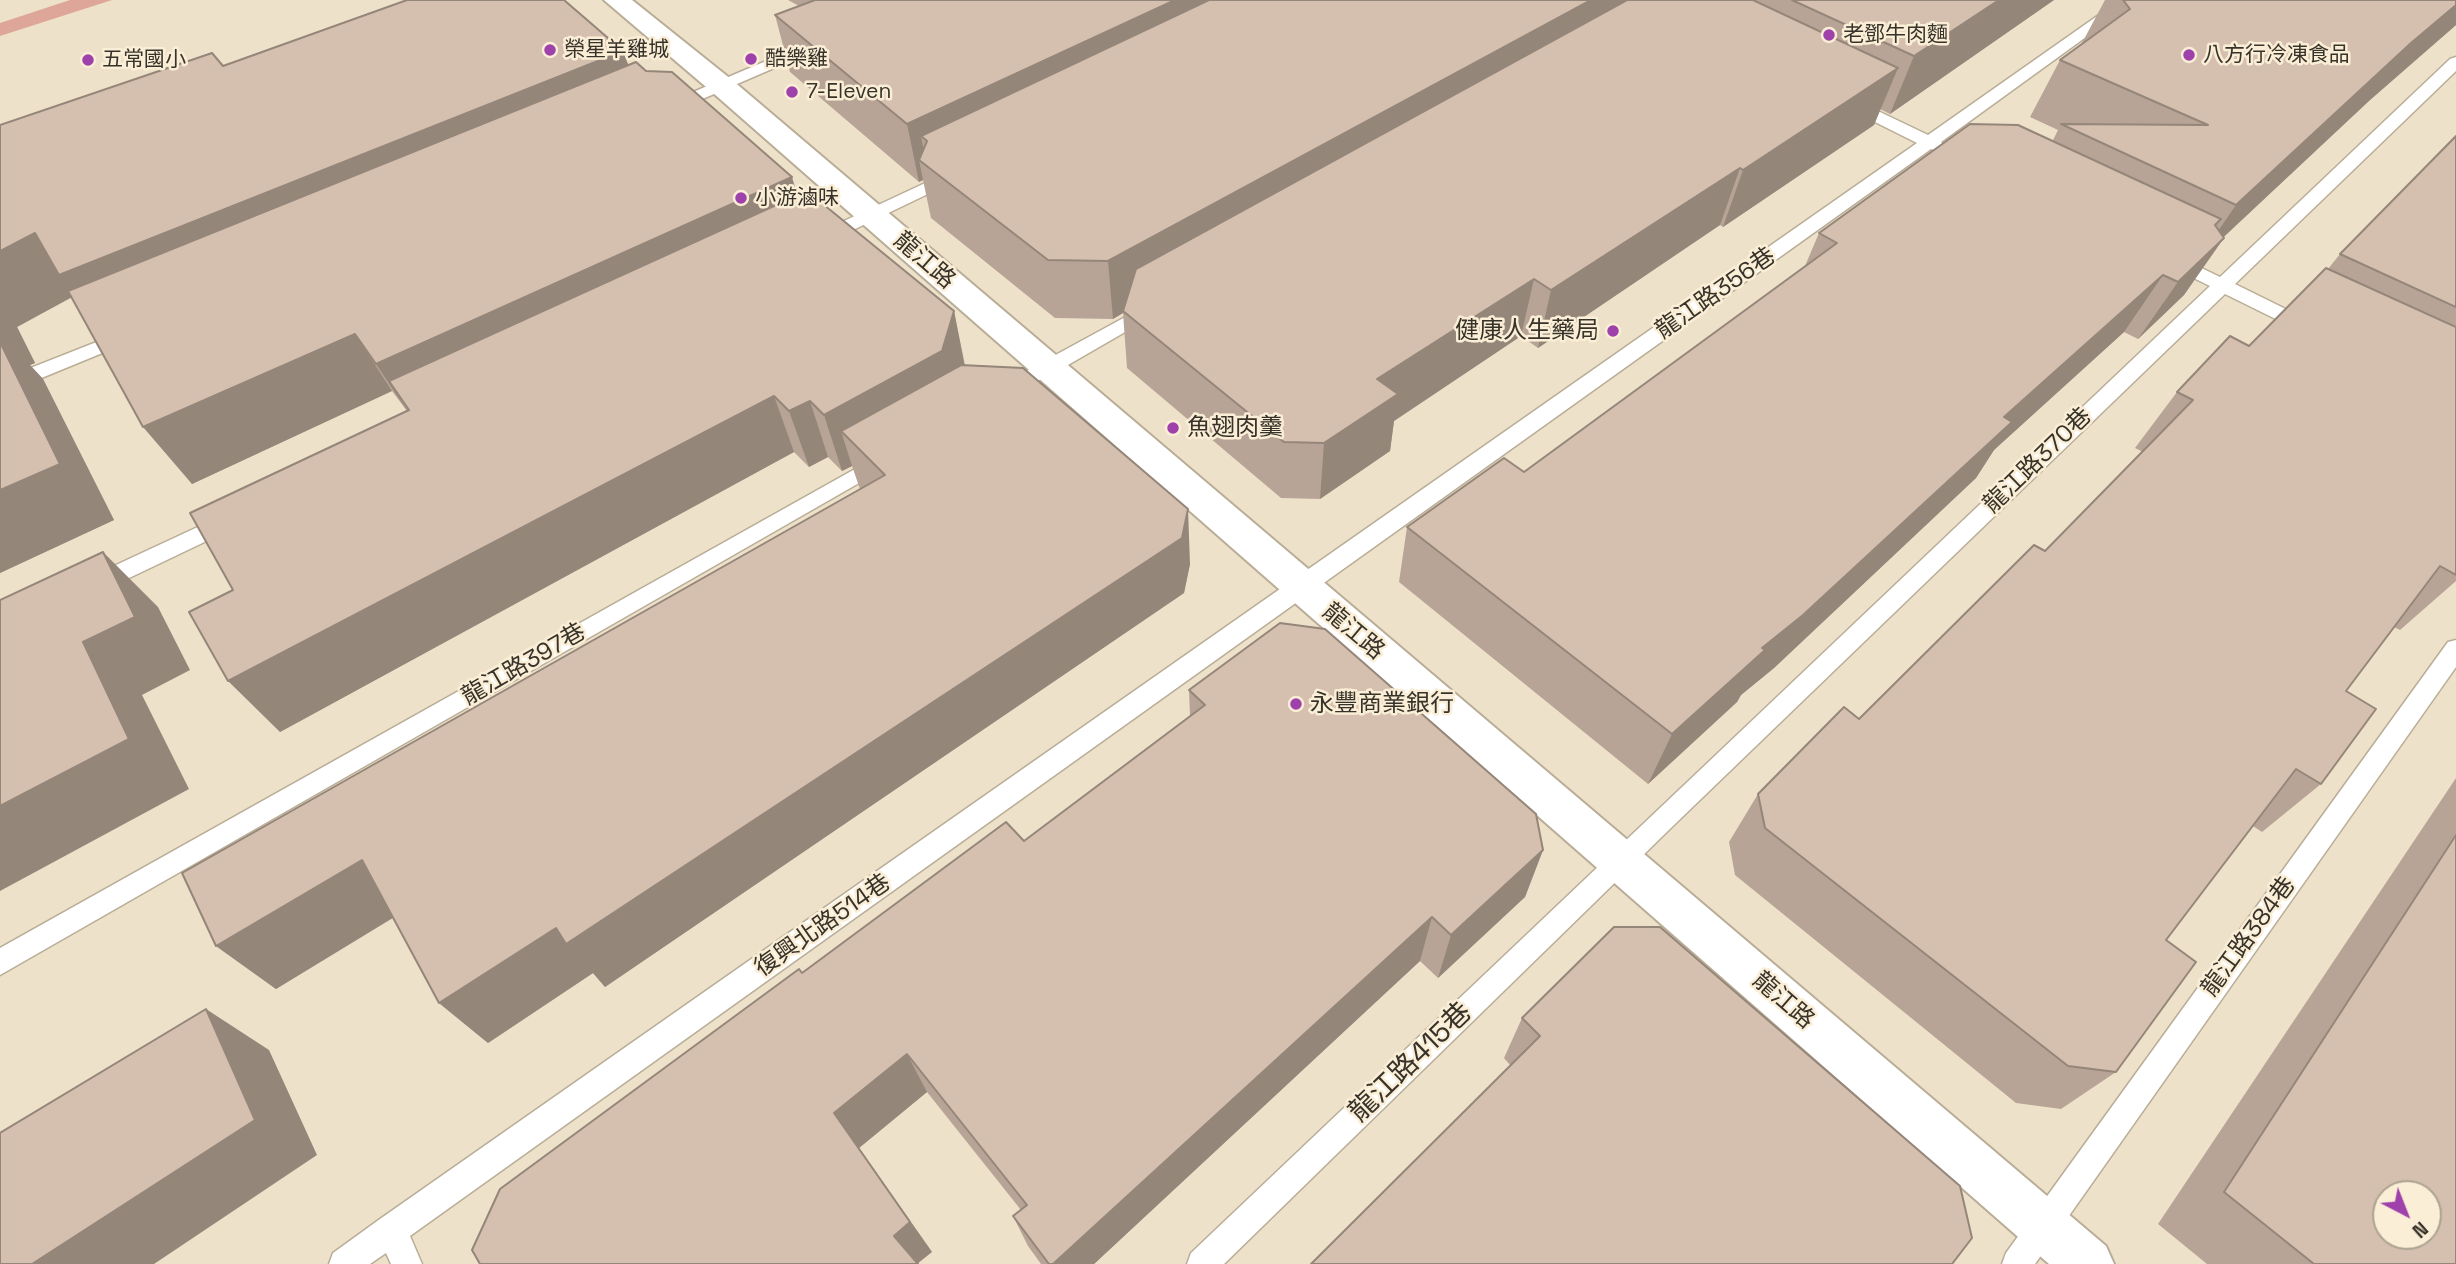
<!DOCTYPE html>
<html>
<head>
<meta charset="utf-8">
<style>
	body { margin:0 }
	#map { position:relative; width:2456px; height:1264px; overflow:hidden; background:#eee1c9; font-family:"Space Grotesk",sans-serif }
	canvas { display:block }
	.north { position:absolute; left:2372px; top:1180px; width:70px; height:70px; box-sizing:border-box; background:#fbeed6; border:2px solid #ada391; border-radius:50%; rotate:138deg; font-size:19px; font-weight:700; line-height:28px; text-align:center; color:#38332a }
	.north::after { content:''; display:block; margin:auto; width:24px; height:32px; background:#9e41ab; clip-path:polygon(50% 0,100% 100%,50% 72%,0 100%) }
</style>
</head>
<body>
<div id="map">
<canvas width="2456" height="1264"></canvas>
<div class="north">N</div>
</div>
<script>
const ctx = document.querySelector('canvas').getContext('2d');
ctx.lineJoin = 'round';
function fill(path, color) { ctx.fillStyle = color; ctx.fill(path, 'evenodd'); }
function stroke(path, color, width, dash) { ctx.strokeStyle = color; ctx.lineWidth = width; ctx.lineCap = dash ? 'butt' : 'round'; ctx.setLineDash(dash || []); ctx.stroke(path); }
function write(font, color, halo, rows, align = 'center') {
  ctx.font = font + ' "Space Grotesk","Noto Sans TC",sans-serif'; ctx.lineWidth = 5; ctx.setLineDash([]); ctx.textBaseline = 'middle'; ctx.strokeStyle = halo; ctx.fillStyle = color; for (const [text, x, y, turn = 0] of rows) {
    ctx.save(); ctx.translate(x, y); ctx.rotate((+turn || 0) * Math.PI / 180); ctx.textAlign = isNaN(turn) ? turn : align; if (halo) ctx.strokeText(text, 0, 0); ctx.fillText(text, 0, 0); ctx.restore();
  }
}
fill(new Path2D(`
	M 70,0 L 112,0 L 0,36 L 0,23 Z`), '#dda698');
const service = new Path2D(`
	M 2120,0 L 2137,0 L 1941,142 L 1949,148 L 1947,152 L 1941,153 L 1931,149 L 410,1236 L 422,1264 L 391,1264 L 386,1253 L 370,1264 L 329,1264 L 333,1253 L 380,1219 L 1917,143 L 1843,106 L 1841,103 L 1843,100 L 1855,100 L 1928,135 Z
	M 813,41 L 818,43 L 821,46 L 818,49 L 677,110 L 665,110 L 663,107 L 665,104 Z
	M 2456,57 L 2456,71 L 2235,284 L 2316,324 L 2318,328 L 2316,332 L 2302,332 L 2225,294 L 1674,825 L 1224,1264 L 1187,1264 L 1191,1253 L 2210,286 L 2167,265 L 2164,261 L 2167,257 L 2179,257 L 2220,277 L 2450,59 Z
	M 953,170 L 962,175 L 959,179 L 826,243 L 814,243 L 811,239 L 814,235 Z
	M 1151,303 L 1158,305 L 1160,309 L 1158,313 L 1042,380 L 1028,380 L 1025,375 L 1028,370 Z
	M 127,330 L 134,332 L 137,336 L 134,340 L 0,395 L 0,380 Z
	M 880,455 L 887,457 L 890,462 L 887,467 L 0,975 L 0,948 Z
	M 230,512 L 238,514 L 241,520 L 238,526 L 104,590 L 96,593 L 88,590 L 85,584 L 88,578 Z
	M 2456,640 L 2456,667 L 2035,1264 L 2002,1264 L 2006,1253 L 2448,642 Z`);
const minor = new Path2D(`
	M 604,0 L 632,0 L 732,80 L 2106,1246 L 2114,1264 L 2049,1264 L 712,92 Z`);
stroke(service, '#b9ad97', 3);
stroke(minor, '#b9ad97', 4);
fill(service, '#fff');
fill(minor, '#fff');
fill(new Path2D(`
	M 788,0 L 2054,0 L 1890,114 L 1880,109 L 1874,125 L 1723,227 L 1720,225 L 1538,348 L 1521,336 L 1394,421 L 1390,451 L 1320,499 L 1281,498 L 1127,368 L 1123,313 L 1113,319 L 1055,318 L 931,218 L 923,180 L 919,182 L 790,72 L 775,15 L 799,6 Z
	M 2105,0 L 2456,0 L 2456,25 L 2370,100 L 2223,237 L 2184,295 L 2138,339 L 2124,332 L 1994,450 L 1976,478 L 1774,668 L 1741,695 L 1737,702 L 1648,784 L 1399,582 L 1407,527 L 1524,472 L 1805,266 L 1819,233 L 2053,140 L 2058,130 L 2030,117 L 2060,60 L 2082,43 Z
	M 628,65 L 797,195 L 954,311 L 965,365 L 1190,564 L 1184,593 L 605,987 L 593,973 L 488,1043 L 439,1003 L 393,918 L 276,989 L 216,946 L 860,489 L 852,466 L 842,471 L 828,457 L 809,467 L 794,452 L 280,732 L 233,590 L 407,411 L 392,391 L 192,484 L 71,297 L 17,327 L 35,363 L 30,365 L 43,379 L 114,520 L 0,573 L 0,125 L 223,66 Z
	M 2456,136 L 2456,581 L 2400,630 L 2394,627 L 2346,691 L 2321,784 L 2262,832 L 2253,826 L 2166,940 L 2116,1072 L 2061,1109 L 2016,1103 L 1735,875 L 1729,842 L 1758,794 L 1859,719 L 2045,551 L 2143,452 L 2135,448 L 2177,392 L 2249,346 L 2328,269 L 2340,254 Z
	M 1189,690 L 1543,850 L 1525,897 L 1438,978 L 1420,961 L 1094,1264 L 1041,1264 L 1028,1246 L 1013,1216 L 1021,1210 L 927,1092 L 859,1148 L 932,1252 L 480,1264 L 802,973 L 1024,841 L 1190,716 Z
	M 2456,778 L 2456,1264 L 2207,1264 L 2158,1224 Z
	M 1522,1018 L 1952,1264 L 1510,1065 L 1504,1058 Z`), '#b7a496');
fill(new Path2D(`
	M 1175,0 L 1293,0 L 927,141 L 921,136 L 927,166 L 919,160 L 923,180 L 919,182 L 907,124 Z
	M 1591,0 L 1656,0 L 1123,311 L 1123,313 L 1113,319 L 1108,261 Z
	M 1999,0 L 2054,0 L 1890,114 L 1914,56 Z
	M 2456,5 L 2456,25 L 2370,100 L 2196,263 L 2236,205 L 2411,43 Z
	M 623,51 L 645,108 L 76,295 L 17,327 L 35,363 L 30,365 L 43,379 L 114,520 L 0,573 L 0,251 L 35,233 Z
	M 1898,68 L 1874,125 L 1723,227 L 1743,170 Z
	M 1740,168 L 1720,225 L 1538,348 L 1551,290 Z
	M 792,177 L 809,235 L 389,381 L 414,421 L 376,364 Z
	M 2224,238 L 2184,295 L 2138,339 L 2178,282 Z
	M 2163,275 L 2124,332 L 1994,450 L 1976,478 L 1774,668 L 1741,695 L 1737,702 L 1648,784 L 1672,734 L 2004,417 Z
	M 1534,279 L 1521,336 L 1394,421 L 1390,451 L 1320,499 L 1324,443 L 1377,379 Z
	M 954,311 L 965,368 L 841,431 L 852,466 L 842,471 L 824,415 Z
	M 355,334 L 392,391 L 192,484 L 143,427 Z
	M 774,396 L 794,452 L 280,732 L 228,681 Z
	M 810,401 L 828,457 L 809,467 L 789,411 Z
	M 1188,509 L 1190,564 L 1184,593 L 605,987 L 593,973 L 488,1043 L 439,1003 Z
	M 103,552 L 158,607 L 190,670 L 142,695 L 189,789 L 0,891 L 0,806 Z
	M 1543,850 L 1525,897 L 1438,978 L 1451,935 Z
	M 362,860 L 412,906 L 276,989 L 216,946 Z
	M 1432,917 L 1420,961 L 1094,1264 L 1053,1264 Z
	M 206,1009 L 269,1050 L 317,1155 L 154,1264 L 32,1264 Z
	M 907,1054 L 927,1092 L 859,1148 L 932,1252 L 917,1264 L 894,1236 L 834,1113 Z`), '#95867a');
const building = new Path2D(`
	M 407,0 L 564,0 L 623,51 L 59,275 L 35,233 L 0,251 L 0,125 L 212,53 L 223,66 Z
	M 815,0 L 1175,0 L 907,124 L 775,15 Z
	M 1209,0 L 1591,0 L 1108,261 L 1048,260 L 919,160 L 927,141 L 921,136 Z
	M 1627,0 L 1753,0 L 1898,68 L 1743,170 L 1740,168 L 1551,290 L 1534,279 L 1377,379 L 1398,394 L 1324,443 L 1284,442 L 1123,311 L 1136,269 Z
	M 1792,0 L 1999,0 L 1914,56 Z
	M 2123,0 L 2456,0 L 2456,5 L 2411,43 L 2236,205 L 2061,124 L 2208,125 L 2060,60 L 2130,9 Z
	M 636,62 L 646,71 L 672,72 L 792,177 L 376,364 L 355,334 L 143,427 L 68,291 Z
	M 1970,124 L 2018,125 L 2221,219 L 2215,225 L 2224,238 L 2178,282 L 2163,275 L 2004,417 L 2012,422 L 1803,615 L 1762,648 L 1765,650 L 1672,734 L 1407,527 L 1504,458 L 1524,472 L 1837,243 L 1819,233 Z
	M 2456,136 L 2456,307 L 2340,254 Z
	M 807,191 L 954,311 L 942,351 L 824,415 L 810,401 L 789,411 L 774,396 L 228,681 L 189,612 L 233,590 L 190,513 L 409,410 L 389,381 Z
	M 2326,268 L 2456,327 L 2456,575 L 2440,566 L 2346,691 L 2376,709 L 2321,784 L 2296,769 L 2166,940 L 2196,962 L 2116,1072 L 2068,1066 L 1765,828 L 1758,794 L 1844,707 L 1859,719 L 2034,545 L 2045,551 L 2193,400 L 2177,392 L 2230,336 L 2249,346 Z
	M 0,342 L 60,464 L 0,490 Z
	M 961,365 L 1023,368 L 1188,509 L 1182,538 L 566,944 L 556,928 L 439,1003 L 362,860 L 216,946 L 182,873 L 885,475 L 841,431 Z
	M 103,552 L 135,617 L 83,642 L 129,739 L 0,806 L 0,600 Z
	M 1280,623 L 1325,629 L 1536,814 L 1543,850 L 1451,935 L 1432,917 L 1053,1264 L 1049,1264 L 1013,1216 L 1027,1205 L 907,1054 L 834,1113 L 910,1222 L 894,1236 L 918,1264 L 480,1264 L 472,1250 L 500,1189 L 799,969 L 802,973 L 1006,822 L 1024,841 L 1205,705 L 1189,690 Z
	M 2456,835 L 2456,1264 L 2314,1264 L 2224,1192 ZM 2386,1194 L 2428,1194 L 2428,1236 L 2386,1236 Z
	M 1614,927 L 1660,927 L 1960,1186 L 1972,1238 L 1952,1264 L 1311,1264 L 1540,1036 L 1522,1018 Z
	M 206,1009 L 255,1120 L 32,1264 L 0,1264 L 0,1133 Z`);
fill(building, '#d5bfae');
stroke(building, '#95867a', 2);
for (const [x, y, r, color] of [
	[1829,35,7,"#9e41ab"],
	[550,50,7,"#9e41ab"],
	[2189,55,7,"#9e41ab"],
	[751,59,7,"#9e41ab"],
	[88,60,7,"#9e41ab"],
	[792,92,7,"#9e41ab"],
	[741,198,7,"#9e41ab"],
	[1613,331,7,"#9e41ab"],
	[1173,428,7,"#9e41ab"],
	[1296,704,7,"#9e41ab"]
]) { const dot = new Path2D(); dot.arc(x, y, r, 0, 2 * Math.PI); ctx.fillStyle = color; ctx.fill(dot); stroke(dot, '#fbeed6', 2.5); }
write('21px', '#38332a', '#fbeed6', [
	["老鄧牛肉麵",1843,35],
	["榮星羊雞城",564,50],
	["八方行冷凍食品",2203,55],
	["酷樂雞",765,59],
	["五常國小",102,60],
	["7-Eleven",806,92],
	["小游滷味",755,198]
], 'left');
write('24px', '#38332a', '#fbeed6', [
	["龍江路",924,261,41],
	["龍江路356巷",1716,294,-35],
	["龍江路370巷",2038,461,-44],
	["龍江路",1353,632,40],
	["龍江路397巷",524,665,-30],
	["復興北路514巷",823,926,-35],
	["龍江路384巷",2249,937,-54],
	["龍江路",1783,1001,41]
]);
write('24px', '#38332a', '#fbeed6', [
	["健康人生藥局",1599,331,"right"],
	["魚翅肉羹",1187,428],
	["永豐商業銀行",1310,704]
], 'left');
write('28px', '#38332a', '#fbeed6', [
	["龍江路415巷",1411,1063,-44]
]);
</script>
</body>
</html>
